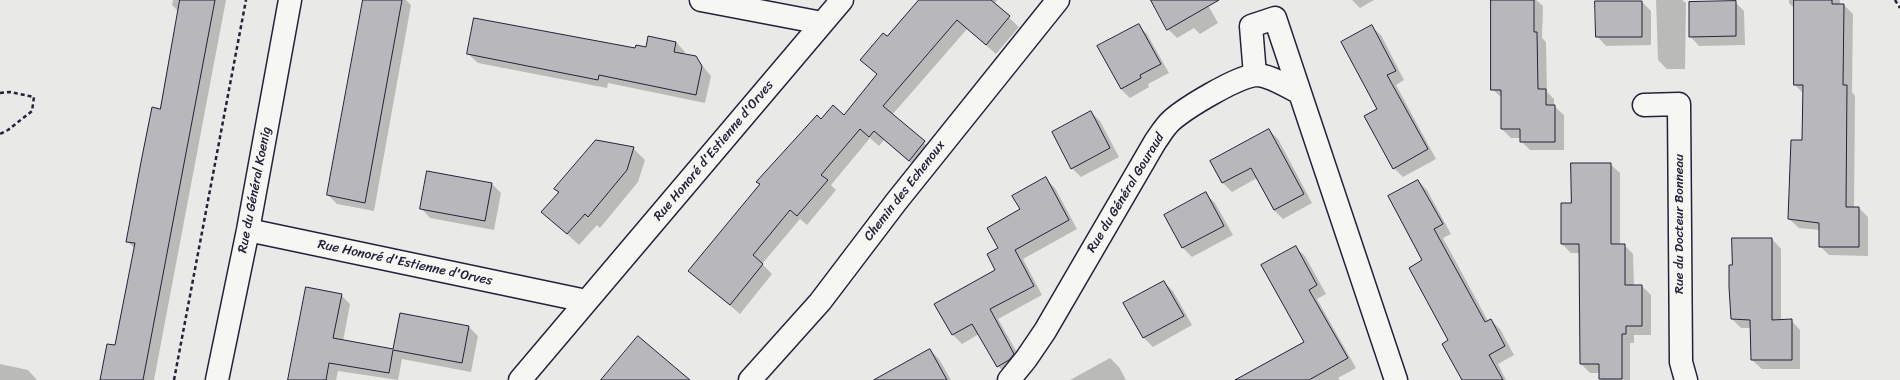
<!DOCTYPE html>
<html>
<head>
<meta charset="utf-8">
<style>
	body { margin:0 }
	canvas { display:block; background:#e9e9e7 }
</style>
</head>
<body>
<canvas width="1900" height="380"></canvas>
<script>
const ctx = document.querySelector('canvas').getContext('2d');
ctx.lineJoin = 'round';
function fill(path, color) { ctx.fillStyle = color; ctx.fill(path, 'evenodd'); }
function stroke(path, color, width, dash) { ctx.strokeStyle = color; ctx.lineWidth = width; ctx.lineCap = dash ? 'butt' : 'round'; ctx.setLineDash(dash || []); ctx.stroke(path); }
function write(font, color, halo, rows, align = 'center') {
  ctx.font = font + ' Sriracha,sans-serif'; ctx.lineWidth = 3; ctx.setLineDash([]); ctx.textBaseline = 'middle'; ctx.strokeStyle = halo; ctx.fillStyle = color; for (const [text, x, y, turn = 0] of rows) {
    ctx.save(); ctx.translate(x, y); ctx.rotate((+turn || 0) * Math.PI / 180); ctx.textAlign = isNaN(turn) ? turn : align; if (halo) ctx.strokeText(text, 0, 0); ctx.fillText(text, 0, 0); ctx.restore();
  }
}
fill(new Path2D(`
	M 173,0 L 226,0 L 154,380 L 101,380 L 116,346 L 135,249 L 127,241 L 160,110 L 179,12 L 172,5 Z
	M 364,0 L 406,0 L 411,5 L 374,211 L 337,204 L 328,195 Z
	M 921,0 L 997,0 L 994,4 L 1019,27 L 996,54 L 967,29 L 892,115 L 934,152 L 919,170 L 884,140 L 879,146 L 870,138 L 831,185 L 836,190 L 807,225 L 800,219 L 762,264 L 772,274 L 740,314 L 690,271 L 761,185 L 757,182 L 821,120 L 845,116 L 878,75 L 871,69 L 887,38 Z
	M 1152,0 L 1205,0 L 1218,23 L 1200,34 L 1194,28 L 1177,38 L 1168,29 Z
	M 1352,0 L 1374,0 L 1360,8 Z
	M 1492,0 L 1536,0 L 1543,6 L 1542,38 L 1546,42 L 1547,92 L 1554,99 L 1554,106 L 1564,115 L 1564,150 L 1530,150 L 1521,141 L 1521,138 L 1511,138 L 1502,129 L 1502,98 L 1492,89 Z
	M 1656,0 L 1682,0 L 1686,3 L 1685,69 L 1667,69 L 1658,60 Z
	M 1789,0 L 1840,0 L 1840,5 L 1844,5 L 1853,14 L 1852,92 L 1855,96 L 1854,208 L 1859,208 L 1868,217 L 1868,256 L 1829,255 L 1820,246 L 1820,230 L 1799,228 L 1789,219 L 1803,141 L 1804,94 L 1795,85 L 1795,9 L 1789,3 Z
	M 1642,2 L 1651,11 L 1651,45 L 1606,46 L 1597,36 Z
	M 1735,2 L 1744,11 L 1745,45 L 1699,46 L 1690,36 Z
	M 1138,25 L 1147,34 L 1169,73 L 1148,84 L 1149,87 L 1130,98 L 1121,89 L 1099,47 Z
	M 1371,26 L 1381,35 L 1404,80 L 1396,85 L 1436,159 L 1403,177 L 1394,168 L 1378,109 Z
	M 676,42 L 685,52 L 684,55 L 695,57 L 711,76 L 705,103 L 608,83 L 607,88 L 478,63 L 468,54 L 636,49 Z
	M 1091,112 L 1100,121 L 1119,157 L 1081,177 L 1072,168 Z
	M 1269,130 L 1278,139 L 1312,203 L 1283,219 L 1274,210 L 1257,178 L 1232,192 L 1223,183 L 1211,161 Z
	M 633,148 L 645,160 L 638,182 L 600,228 L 597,225 L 579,245 L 543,212 Z
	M 1610,164 L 1620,173 L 1620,245 L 1624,245 L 1633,254 L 1634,286 L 1642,286 L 1651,295 L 1651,335 L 1634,335 L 1634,343 L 1630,343 L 1630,380 L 1601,380 L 1600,373 L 1590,373 L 1581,364 L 1580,253 L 1571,253 L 1562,244 L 1572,204 Z
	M 428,172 L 492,184 L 501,193 L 494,230 L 430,218 L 421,208 Z
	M 1046,179 L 1055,188 L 1077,229 L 1023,259 L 1042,295 L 998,319 L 1023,363 L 1007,375 L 998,366 L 979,334 L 962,344 L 953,335 L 936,304 L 997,270 L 999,248 L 1021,209 Z
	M 1418,181 L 1427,190 L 1451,234 L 1443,238 L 1488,321 L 1491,320 L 1500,329 L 1514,355 L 1498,364 L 1506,380 L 1463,380 L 1424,261 Z
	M 1206,194 L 1215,203 L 1233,235 L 1192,257 L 1183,248 L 1165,216 Z
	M 1772,239 L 1781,249 L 1781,320 L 1791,320 L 1800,330 L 1800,369 L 1762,369 L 1752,360 L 1750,328 L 1741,328 L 1732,319 L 1733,266 Z
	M 1295,247 L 1305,256 L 1326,294 L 1317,299 L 1356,368 L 1338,378 L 1340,380 L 1267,380 L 1305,342 Z
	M 1164,282 L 1173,291 L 1192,325 L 1153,347 L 1144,338 L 1125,303 Z
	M 341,295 L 350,304 L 343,341 L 394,350 L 401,314 L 469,327 L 478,336 L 471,372 L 402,359 L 398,380 L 338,371 L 336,380 L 289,380 Z
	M 930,350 L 939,359 L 951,380 L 876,380 Z
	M 1110,358 L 1119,367 L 1126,380 L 1070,380 Z
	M 0,364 L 28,370 L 37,380 L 0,380 Z`), '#0003');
const building = new Path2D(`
	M 180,0 L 215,0 L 143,380 L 100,380 L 107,344 L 115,345 L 135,243 L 126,242 L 141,162 L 152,107 L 160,109 Z
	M 363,0 L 402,0 L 365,203 L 327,195 Z
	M 919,0 L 991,0 L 1010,16 L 986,45 L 957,20 L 883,106 L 925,141 L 909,161 L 874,131 L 869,137 L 860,129 L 821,175 L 828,180 L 797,216 L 790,210 L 753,255 L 763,264 L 730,305 L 688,271 L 760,184 L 756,182 L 817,115 L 821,119 L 833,105 L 844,115 L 877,74 L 860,60 L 883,33 L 887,36 Z
	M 1151,0 L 1219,0 L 1167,30 Z
	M 1491,0 L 1534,0 L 1534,32 L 1537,32 L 1538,89 L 1546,89 L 1546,105 L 1555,105 L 1555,142 L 1520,142 L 1520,129 L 1501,129 L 1501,90 L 1491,90 Z
	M 1794,0 L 1832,0 L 1832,4 L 1844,4 L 1843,85 L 1847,85 L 1846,207 L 1859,207 L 1859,247 L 1819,247 L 1819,223 L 1788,219 L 1791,140 L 1802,140 L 1803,85 L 1794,85 Z
	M 1595,1 L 1642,1 L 1642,37 L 1596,37 Z
	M 1736,1 L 1736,36 L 1689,37 L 1689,2 Z
	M 474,18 L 635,48 L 636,45 L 646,47 L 648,36 L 676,42 L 674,52 L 696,56 L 702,66 L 696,95 L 599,75 L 598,80 L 467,54 Z
	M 1139,24 L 1161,64 L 1140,75 L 1141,78 L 1121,89 L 1097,46 Z
	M 1372,25 L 1396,71 L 1387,75 L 1428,149 L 1393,169 L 1364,116 L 1377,109 L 1341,42 Z
	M 1091,111 L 1110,148 L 1071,169 L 1052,132 Z
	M 1269,129 L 1304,194 L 1274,210 L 1251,168 L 1222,183 L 1210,161 Z
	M 596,140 L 634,147 L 627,170 L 588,217 L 585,214 L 567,234 L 541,212 L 559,192 L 554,189 Z
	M 1571,163 L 1611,163 L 1611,244 L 1625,244 L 1625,285 L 1642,285 L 1642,326 L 1626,326 L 1626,334 L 1622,334 L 1622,379 L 1599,379 L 1599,364 L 1580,364 L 1579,244 L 1561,244 L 1561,203 L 1571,203 Z
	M 427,171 L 492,183 L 485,221 L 420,209 Z
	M 1046,177 L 1069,220 L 1015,250 L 1034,286 L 990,309 L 1014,354 L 1009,360 L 997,367 L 972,324 L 952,335 L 934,304 L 995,270 L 987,254 L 998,248 L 987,228 L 1020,209 L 1012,196 Z
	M 1418,180 L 1443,224 L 1434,229 L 1485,322 L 1491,319 L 1505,346 L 1489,355 L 1503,380 L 1462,380 L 1442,344 L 1448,340 L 1409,268 L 1422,260 L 1388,196 Z
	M 1206,192 L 1224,226 L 1182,248 L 1164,215 Z
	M 1732,238 L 1772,238 L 1772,320 L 1792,319 L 1792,360 L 1751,360 L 1750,320 L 1731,319 L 1729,287 L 1729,265 L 1732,265 Z
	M 1296,246 L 1317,285 L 1309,290 L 1348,358 L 1309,380 L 1235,380 L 1304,342 L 1261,265 Z
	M 1164,281 L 1184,316 L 1143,338 L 1123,303 Z
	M 306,287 L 342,294 L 333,338 L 393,349 L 400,313 L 469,326 L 462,363 L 393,350 L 389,373 L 329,363 L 326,380 L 288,380 Z
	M 638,336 L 690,380 L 601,380 Z
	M 930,349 L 947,380 L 874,380 Z`);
fill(building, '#b8b8bc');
stroke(building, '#22223b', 1);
const street = new Path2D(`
	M 701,0 L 822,23
	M 1255,75 L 1251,26 L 1275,18 L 1300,93
	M 1644,105 L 1679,104 L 1681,362 L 1686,380
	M 248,230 L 586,301
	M 217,380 L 248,230 L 290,0
	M 520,380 L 842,0
	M 750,380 L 820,302 L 896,202 L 1058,0
	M 1009,380 L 1026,359 L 1045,331 L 1155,142 C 1160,135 1165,126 1172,120 C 1187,107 1235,78 1255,75 C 1268,74 1288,87 1300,93 L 1396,380`);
stroke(street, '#22223b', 25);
stroke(new Path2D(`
	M 1895,0 L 1900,8
	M 0,93 L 10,92 L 34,97 L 32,111 L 8,130 L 0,134
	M 174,380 L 246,0`), '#22223b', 2.5, [4, 3]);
stroke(street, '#f6f6f2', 22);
write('13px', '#22223b', '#f6f6f2', [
	["Rue Honoré d'Estienne d'Orves",714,151,-50],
	["Rue du Général Koenig",255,190,-79],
	["Chemin des Echenoux",905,191,-52],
	["Rue du Général Gouraud",1126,193,-59],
	["Rue du Docteur Bonneau",1680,224,-90],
	["Rue Honoré d'Estienne d'Orves",405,263,12]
]);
</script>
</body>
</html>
